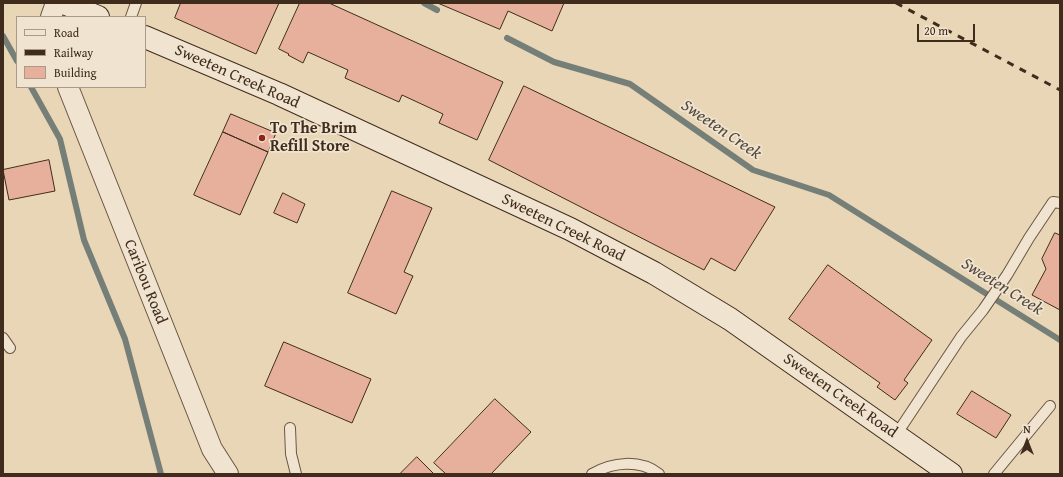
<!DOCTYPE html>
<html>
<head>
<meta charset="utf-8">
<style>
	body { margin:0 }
	#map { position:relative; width:1063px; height:477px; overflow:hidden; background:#e8d6b7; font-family:"Gentium Book Plus",serif }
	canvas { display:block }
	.frame { position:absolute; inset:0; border:4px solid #402c1c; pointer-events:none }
	.legend { position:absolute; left:16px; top:16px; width:130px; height:72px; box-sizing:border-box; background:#f0e4d0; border:1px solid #aa9a88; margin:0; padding:5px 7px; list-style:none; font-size:12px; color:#402c1c }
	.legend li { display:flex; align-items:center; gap:8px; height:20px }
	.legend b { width:20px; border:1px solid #aa9a88 }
	.north { position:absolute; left:1007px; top:421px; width:40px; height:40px; -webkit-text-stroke:3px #f0e4d0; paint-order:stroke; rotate:0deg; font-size:11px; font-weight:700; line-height:16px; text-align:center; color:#402c1c }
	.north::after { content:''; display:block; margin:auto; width:14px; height:18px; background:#402c1c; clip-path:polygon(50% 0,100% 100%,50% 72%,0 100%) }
	.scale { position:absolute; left:917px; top:24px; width:58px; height:18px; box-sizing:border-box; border:2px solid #402c1c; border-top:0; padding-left:5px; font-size:12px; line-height:14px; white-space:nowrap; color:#402c1c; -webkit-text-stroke:3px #f0e4d0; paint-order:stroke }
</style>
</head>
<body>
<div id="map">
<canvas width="1063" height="477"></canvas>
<div class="frame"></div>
<ul class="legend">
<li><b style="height:5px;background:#f0e4d0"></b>Road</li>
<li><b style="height:5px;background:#402c1c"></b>Railway</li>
<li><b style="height:11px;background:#e7b09c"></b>Building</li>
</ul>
<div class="north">N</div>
<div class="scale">20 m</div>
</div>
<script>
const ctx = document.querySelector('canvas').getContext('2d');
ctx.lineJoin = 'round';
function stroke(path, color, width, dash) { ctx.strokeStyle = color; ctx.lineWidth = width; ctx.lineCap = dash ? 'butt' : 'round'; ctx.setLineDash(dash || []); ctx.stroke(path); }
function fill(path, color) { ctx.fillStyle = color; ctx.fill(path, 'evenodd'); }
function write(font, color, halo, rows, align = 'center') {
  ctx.font = font + ' "Gentium Book Plus",serif'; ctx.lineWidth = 3.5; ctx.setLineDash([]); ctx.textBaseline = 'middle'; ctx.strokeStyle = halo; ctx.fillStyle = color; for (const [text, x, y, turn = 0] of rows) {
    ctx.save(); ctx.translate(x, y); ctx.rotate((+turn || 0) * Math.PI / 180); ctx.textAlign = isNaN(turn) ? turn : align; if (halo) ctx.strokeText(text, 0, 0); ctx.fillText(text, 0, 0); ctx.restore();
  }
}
stroke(new Path2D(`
	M 424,3 L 437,10
	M 3,36 L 17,61
	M 507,38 L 554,62 L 630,84 L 753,170 L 829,195 L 1060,340
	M 31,87 L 60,139 L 84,240 L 125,339 L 161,474`), '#757f78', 6);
const building = new Path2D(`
	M 181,3 L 279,3 L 256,54 L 175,18 Z
	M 300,3 L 329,3 L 503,82 L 477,140 L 439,123 L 443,114 L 402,95 L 399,102 L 345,78 L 348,70 L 308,52 L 303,63 L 288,55 L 289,54 L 279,49 Z
	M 438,3 L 564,3 L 552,31 L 508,11 L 500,29 Z
	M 524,86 L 775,207 L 735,271 L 711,258 L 704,270 L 489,160 Z
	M 231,114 L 276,133 L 268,152 L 223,132 Z
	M 223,132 L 268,152 L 240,215 L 194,195 Z
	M 49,160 L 55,191 L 9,200 L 3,170 Z
	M 392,191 L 432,208 L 404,272 L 413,276 L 396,314 L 348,293 Z
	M 283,193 L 305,204 L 297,223 L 274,213 Z
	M 1055,233 L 1060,235 L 1060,310 L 1032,295 L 1046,269 L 1042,259 Z
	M 828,265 L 932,340 L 904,380 L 908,383 L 895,400 L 877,387 L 880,383 L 789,319 Z
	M 284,342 L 371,379 L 352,423 L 265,386 Z
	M 972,391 L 1011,415 L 996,438 L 957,414 Z
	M 495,399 L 531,432 L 491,474 L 446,474 L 434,463 Z
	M 417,457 L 434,474 L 400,474 Z`);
fill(building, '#e7b09c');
stroke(building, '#402c1c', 1);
const lane = new Path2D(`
	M 131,17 L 136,3
	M 3,338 L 10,348
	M 290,428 L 291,454 L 296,474
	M 896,435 L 961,337 L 983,310 L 1007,275 L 1029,238 L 1053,202 L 1060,203
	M 592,474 C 612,462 640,459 659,474
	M 994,474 L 1050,406`);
const street = new Path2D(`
	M 51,17 L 56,3
	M 68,87 L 212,449 L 228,474`);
const secondary = new Path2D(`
	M 64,3 L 98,17
	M 145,37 L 279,94 L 570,229 L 654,273 L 730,319 L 951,474`);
stroke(lane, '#6a5643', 12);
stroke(street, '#6a5643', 22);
stroke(secondary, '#402c1c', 24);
stroke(lane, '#f0e4d0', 10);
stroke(street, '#f0e4d0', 20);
stroke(secondary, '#f0e4d0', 22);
stroke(new Path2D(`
	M 896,3 L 1060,90`), '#402c1c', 3, [7, 7]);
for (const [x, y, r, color] of [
	[262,138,4,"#8f2418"]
]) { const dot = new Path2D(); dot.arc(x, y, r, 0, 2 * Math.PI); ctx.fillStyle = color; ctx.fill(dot); stroke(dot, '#f0e4d0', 1.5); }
write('16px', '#402c1c', '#f0e4d0', [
	["Sweeten Creek Road",237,77,24],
	["Sweeten Creek Road",563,228,26],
	["Caribou Road",145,282,68],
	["Sweeten Creek Road",840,396,35]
]);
write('bold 16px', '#402c1c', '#f0e4d0', [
	["To The Brim",270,129],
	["Refill Store",270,147]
], 'left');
write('italic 17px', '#52483b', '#f0e4d0', [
	["Sweeten Creek",721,130,34],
	["Sweeten Creek",1002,287,32]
]);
</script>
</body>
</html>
